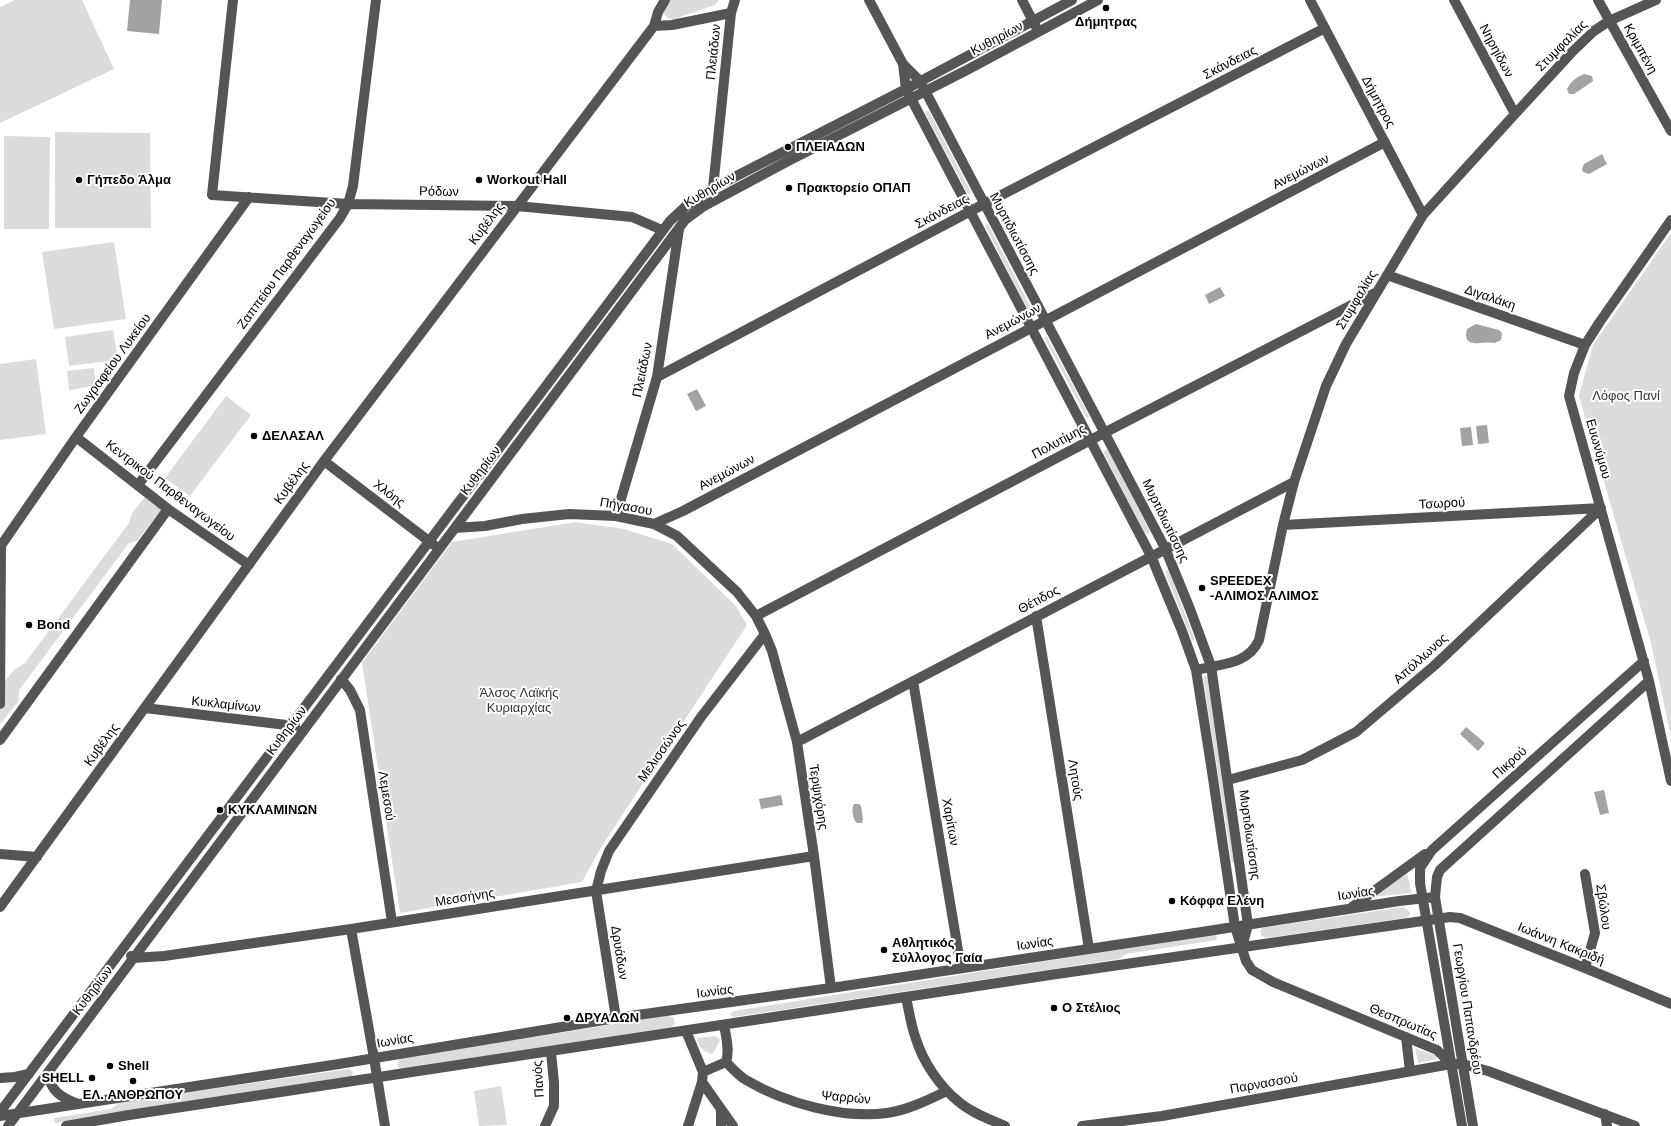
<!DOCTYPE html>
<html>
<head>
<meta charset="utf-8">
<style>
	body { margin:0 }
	canvas { display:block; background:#fff }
</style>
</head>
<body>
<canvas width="1671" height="1126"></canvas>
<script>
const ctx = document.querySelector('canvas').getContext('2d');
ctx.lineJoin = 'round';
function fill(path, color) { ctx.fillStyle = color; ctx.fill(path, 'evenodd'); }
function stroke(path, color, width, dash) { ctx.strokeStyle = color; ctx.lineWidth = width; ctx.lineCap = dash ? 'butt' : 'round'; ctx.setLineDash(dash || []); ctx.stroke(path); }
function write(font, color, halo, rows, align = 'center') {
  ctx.font = font + ' Helvetica,sans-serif'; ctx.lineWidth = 4; ctx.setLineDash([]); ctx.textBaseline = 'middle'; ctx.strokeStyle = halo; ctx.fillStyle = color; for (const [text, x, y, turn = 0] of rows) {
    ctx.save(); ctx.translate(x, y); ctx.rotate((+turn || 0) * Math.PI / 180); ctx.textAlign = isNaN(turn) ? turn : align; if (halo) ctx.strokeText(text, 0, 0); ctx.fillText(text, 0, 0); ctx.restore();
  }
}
fill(new Path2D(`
	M 15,0 L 82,0 L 114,69 L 0,123 L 0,7 Z
	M 670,0 L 719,0 L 715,5 L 674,19 L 668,18 L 663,13 L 664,7 Z
	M 926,111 L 929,111 L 971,192 L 970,194 L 968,194 L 925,113 Z
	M 55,132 L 150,133 L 151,228 L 55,228 Z
	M 4,136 L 50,137 L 49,229 L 4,229 Z
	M 986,223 L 988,224 L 1031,308 L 1031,310 L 1028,310 L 985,226 Z
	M 1671,233 L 1671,737 L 1651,643 L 1579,396 L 1593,345 Z
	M 114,242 L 126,319 L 54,329 L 42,252 Z
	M 113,330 L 118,360 L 69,366 L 65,337 Z
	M 1044,337 L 1047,337 L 1089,416 L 1088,418 L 1086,417 Z
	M 36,359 L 46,434 L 0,440 L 0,364 Z
	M 94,368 L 96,386 L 69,390 L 67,371 Z
	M 226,396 L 251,415 L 190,496 L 165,478 Z
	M 1105,450 L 1108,450 L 1150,532 L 1148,534 L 1145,533 L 1104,454 Z
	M 145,497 L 161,510 L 137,541 L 129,543 L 19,690 L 18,702 L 0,724 L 0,687 L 14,670 L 25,663 L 129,523 L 132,513 Z
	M 575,522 L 624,529 L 672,544 L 736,606 L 747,625 L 600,849 L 582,882 L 400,913 L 362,663 L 452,542 Z
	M 1167,570 L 1169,571 L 1194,638 L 1194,640 L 1192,640 L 1165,572 Z
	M 1206,675 L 1208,677 L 1235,862 L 1232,863 L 1203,678 Z
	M 1407,874 L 1412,893 L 1371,897 Z
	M 1403,907 L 1410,912 L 1410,915 L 1406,918 L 1266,938 L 1262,936 L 1260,932 L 1262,928 Z
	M 1216,934 L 1217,940 L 1126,954 L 1119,959 L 734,1017 L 731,1016 L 731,1013 L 734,1011 Z
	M 666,1016 L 673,1017 L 675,1023 L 672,1027 L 666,1029 L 400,1069 L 397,1065 L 400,1058 Z
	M 716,1036 L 720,1040 L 714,1052 L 711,1054 C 703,1051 697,1046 697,1038 Z
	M 1415,1048 L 1436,1056 L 1437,1059 L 1418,1063 Z
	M 349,1069 L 353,1072 L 352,1076 L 55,1123 L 54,1118 L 111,1109 L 121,1102 Z
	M 501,1086 L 507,1125 L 479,1126 L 474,1091 Z`), '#dcdcdc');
fill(new Path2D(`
	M 130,0 L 162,0 L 159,34 L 127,31 Z
	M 1584,74 L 1592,76 L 1593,81 L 1574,94 L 1569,94 L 1567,89 C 1571,81 1577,77 1584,74 Z
	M 1602,154 L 1607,164 L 1589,174 L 1583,172 L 1582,169 L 1584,164 Z
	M 1220,287 L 1225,296 L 1209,304 L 1205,295 Z
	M 1476,324 L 1499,330 L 1502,333 L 1501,340 L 1495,343 C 1485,340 1461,351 1467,329 Z
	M 697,389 L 706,406 L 696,411 L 687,394 Z
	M 1487,425 L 1489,443 L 1478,444 L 1476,426 Z
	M 1471,427 L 1473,445 L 1462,446 L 1460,428 Z
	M 1466,727 L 1485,743 L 1478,751 L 1460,734 Z
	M 1604,790 L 1609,813 L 1600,815 L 1594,792 Z
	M 781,795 L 783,805 L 761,809 L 759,799 Z
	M 854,804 L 859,804 L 861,806 L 863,819 L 862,823 L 857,823 C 853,820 851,809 854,804 Z`), '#a3a3a3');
stroke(new Path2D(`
	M 233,0 L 212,195 L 348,204 L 517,206 L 632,217 L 662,230
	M 869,0 L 903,64 L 920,81 L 1165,548 L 1190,609 L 1211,666 L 1248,925 L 1242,947
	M 1022,0 L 1036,27
	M 1310,0 L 1423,215
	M 1454,0 L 1515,114
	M 1598,0 L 1671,131
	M 654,26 L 672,25 L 731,13
	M 903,64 L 906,89 L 1151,556 L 1182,631 L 1196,670 L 1211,765 L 1235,927 L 1246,961 L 1252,970 L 1273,982 L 1437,1050 L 1451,1064
	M 713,188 L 731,13 L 735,0
	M 1671,220 L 1599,323 L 1585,345 L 1574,373 L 1569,396 L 1649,681 L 1671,781
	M 1387,275 L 1585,345
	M 657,377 L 984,204 L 1325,28
	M 76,437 L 168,509 L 249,565
	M 324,461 L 434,545
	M 138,485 L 340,218 L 348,204 L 353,186 L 376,0
	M 616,516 L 657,377 L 679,229
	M 654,524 L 683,511 L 1385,142
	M 1283,525 L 1601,508
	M 455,528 L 485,526 L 522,519 L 569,514 L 616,516 L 654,524 L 677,536 L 737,592 L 756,616 L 765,634 L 772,651 L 797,742 L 814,856 L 831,988
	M 0,547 L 76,437 L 249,197
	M 756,616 L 1104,433 L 1375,293
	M 1036,616 L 1089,949
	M 1196,670 C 1220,664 1248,665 1259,640 L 1283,525 L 1294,482 L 1326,386 L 1346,344 L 1423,215 L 1515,114 L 1572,52 L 1594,31 L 1609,21 L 1656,0
	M 341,679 L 350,690 L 360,710 L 392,922
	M 913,681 L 961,968
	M 0,704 L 1,547
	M 145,708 L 295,726
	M 0,740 L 168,509
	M 797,742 L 1294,482
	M 1228,780 L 1302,760 L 1356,732 L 1435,665 L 1601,508
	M 0,854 L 37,857
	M 1585,874 L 1595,933 L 1585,968
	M 0,907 L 324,461 L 654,26 L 658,12 L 665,0
	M 1352,907 L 1425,854
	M 351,929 L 374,1058 L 385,1126
	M 131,956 L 133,958 L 164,956 L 351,929 L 814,856
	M 906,997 C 909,1011 911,1026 916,1039 C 923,1062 940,1087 959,1102 C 972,1113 989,1119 1005,1126
	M 616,1018 L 596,891 L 601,871 L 609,851 L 701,717 L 765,634
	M 686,1031 L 703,1072 L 726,1062 C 730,1051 726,1036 724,1025
	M 1406,1037 L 1410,1071
	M 726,1062 C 732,1068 739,1076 746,1080 C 785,1103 842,1119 887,1113 C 908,1110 928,1100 947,1091
	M 703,1072 L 702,1082 L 733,1126
	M 48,1073 C 50,1091 62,1098 78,1104
	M 0,1078 L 15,1077 L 29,1074
	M 0,1112 L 670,221 L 685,207 L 713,188 L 906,89 L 1072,0
	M 1605,1114 L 1607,1126
	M 0,1116 L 339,1064 L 616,1018 L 831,988 L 1208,931 L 1399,901 L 1435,897
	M 8,1126 L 685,220 L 704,206 L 788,161 L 965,71 L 1098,0
	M 66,1126 L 129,1115 L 1050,975 L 1450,917 L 1460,918 L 1585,968 L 1671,1004
	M 545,1126 L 554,1106 L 554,1083 L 551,1052
	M 688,1126 L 702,1082
	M 721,1126 L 721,1110
	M 1082,1126 L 1162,1116 L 1451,1064 L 1463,1064 L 1488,1071 L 1635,1126
	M 1462,1126 L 1420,883 L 1420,868 L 1432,850 L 1644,661
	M 1473,1126 L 1435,897 L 1437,877 L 1440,870 L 1649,681`), '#555', 10);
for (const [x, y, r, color] of [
	[1106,8,4,"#000"],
	[788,147,4,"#000"],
	[79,180,4,"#000"],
	[479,180,4,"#000"],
	[789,188,4,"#000"],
	[254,436,4,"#000"],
	[1202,588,4,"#000"],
	[29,625,4,"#000"],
	[220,810,4,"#000"],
	[1172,901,4,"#000"],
	[884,950,4,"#000"],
	[1054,1008,4,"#000"],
	[567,1018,4,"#000"],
	[110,1066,4,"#000"],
	[92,1078,4,"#000"],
	[133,1081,4,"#000"]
]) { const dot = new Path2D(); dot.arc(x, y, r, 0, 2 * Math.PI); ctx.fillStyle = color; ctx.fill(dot); stroke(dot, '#fff', 1.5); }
write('bold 13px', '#000', '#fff', [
	["Δήμητρας",1106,22,"center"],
	["ΠΛΕΙΑΔΩΝ",796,147],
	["Γήπεδο Άλμα",87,180],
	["Workout Hall",487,180],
	["Πρακτορείο ΟΠΑΠ",797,188],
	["ΔΕΛΑΣΑΛ",262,436],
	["SPEEDEX",1210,581],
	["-ΑΛΙΜΟΣ ΑΛΙΜΟΣ",1210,596],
	["Bond",37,625],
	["ΚΥΚΛΑΜΙΝΩΝ",228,810],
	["Κόφφα Ελένη",1180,901],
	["Αθλητικός",892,943],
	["Σύλλογος Γαία",892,958],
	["Ο Στέλιος",1062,1008],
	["ΔΡΥΑΔΩΝ",575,1018],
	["Shell",118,1066],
	["SHELL",84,1078,"right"],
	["ΕΛ. ΑΝΘΡΩΠΟΥ",133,1095,"center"]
], 'left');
write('13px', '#000', '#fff', [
	["Κυθηρίων",997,39,-28],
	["Στυμφαλίας",1562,46,-45],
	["Κριμπένη",1640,49,61],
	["Νηρηίδων",1496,51,62],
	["Πλειάδων",714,52,-84],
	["Σκάνδειας",1230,63,-27],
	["Δήμητρος",1378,102,62],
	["Ανεμώνων",1301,172,-27],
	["Κυθηρίων",710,190,-31],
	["Ρόδων",439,192,1],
	["Σκάνδειας",942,212,-28],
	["Κυβέλης",487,224,-53],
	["Μυρτιδιωτίσσης",1014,234,62],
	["Ζαππείου Παρθεναγωγείου",287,264,-54],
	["Διγαλάκη",1490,298,19],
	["Στυμφαλίας",1357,300,-59],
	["Ανεμώνων",1013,322,-28],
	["Ζωγραφείου Λυκείου",113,364,-54],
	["Πλειάδων",643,370,-78],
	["Πολυτίμης",1059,442,-28],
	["Ευωνύμου",1598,449,74],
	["Κυθηρίων",481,471,-53],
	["Ανεμώνων",727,473,-28],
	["Κυβέλης",292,483,-54],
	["Κεντρικού Παρθεναγωγείου",170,491,37],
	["Χλόης",389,494,37],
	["Τσωρού",1442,504,-3],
	["Πήγασου",626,507,10],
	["Μυρτιδιωτίσσης",1165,521,64],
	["Θέτιδος",1039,600,-28],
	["Απόλλωνος",1421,659,-42],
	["Κυκλαμίνων",226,705,6],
	["Κυθηρίων",287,731,-53],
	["Κυβέλης",102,745,-54],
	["Μελισσώνος",662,751,-55],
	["Πικρού",1510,763,-42],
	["Λητούς",1075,780,81],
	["Λεμεσού",386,796,81],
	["Τερψιχόρης",818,797,81],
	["Χαρίτων",950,822,80],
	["Μυρτιδιωτίσσης",1249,835,82],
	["Ιωνίας",1356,894,-9],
	["Μεσσήνης",465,898,-9],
	["Σβώλου",1603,907,82],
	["Ιωνίας",1035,944,-8],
	["Ιωάννη Κακριδή",1561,944,22],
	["Δρυάδων",619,953,81],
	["Κυθηρίων",93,991,-53],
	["Ιωνίας",715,992,-7],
	["Γεωργίου Παπανδρέου",1467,1009,81],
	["Θεσπρωτίας",1403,1022,23],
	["Ιωνίας",395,1041,-10],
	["Πανός",539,1079,-94],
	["Παρνασσού",1264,1084,-10],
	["Ψαρρών",846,1098,5]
]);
write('13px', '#333', '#fff', [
	["Λόφος Πανί",1626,396],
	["Άλσος Λαϊκής",519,693],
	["Κυριαρχίας",519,708]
]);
</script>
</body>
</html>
